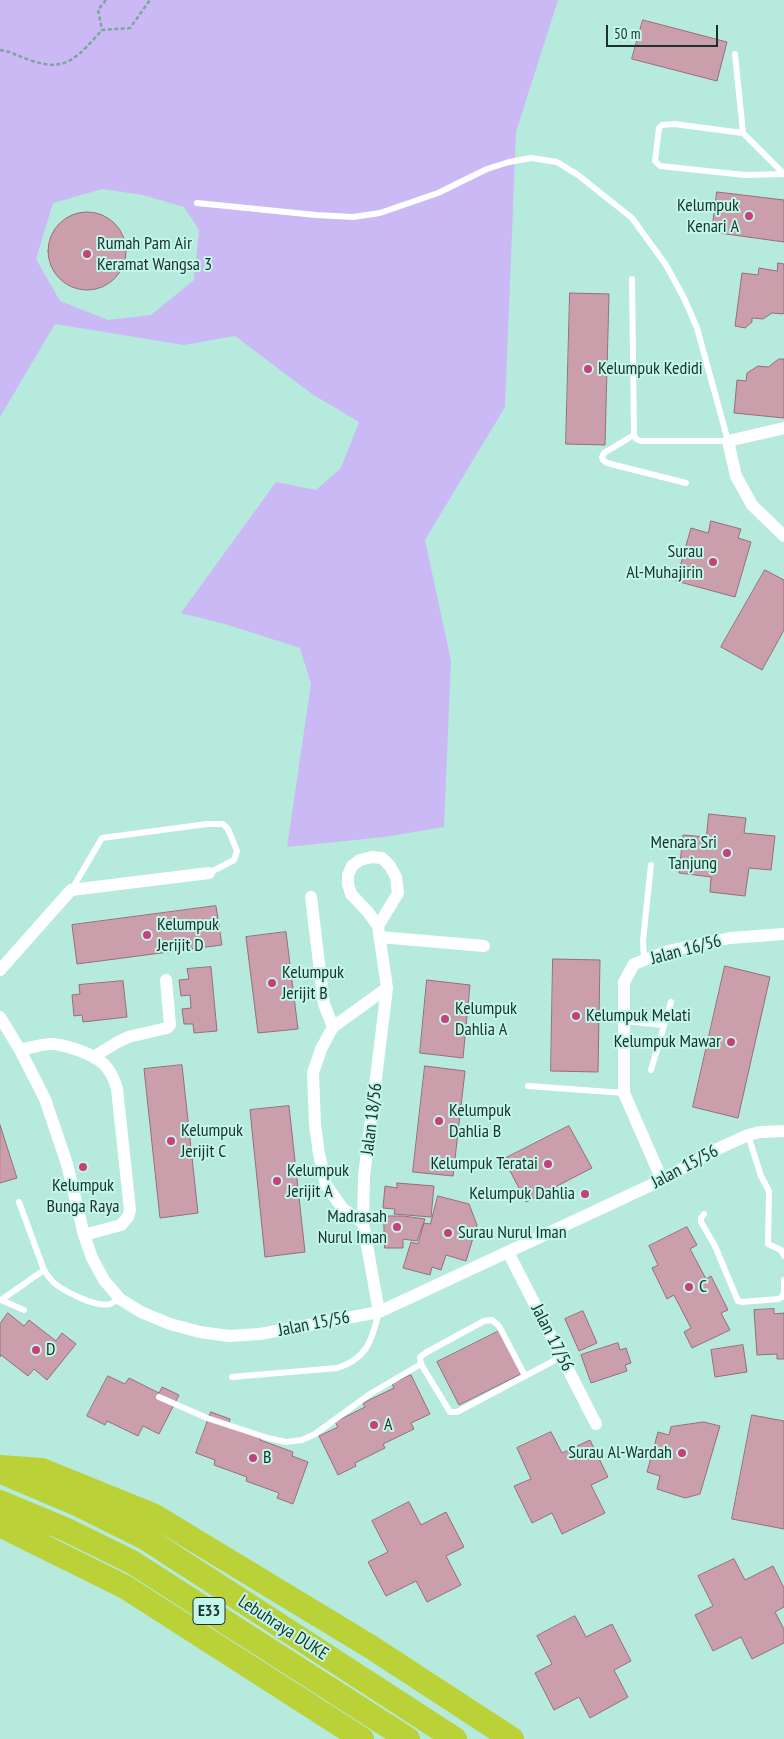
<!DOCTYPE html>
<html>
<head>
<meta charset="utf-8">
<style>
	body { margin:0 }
	#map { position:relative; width:784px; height:1739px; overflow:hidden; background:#b5eadd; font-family:"PT Sans Narrow",sans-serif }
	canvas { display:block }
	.scale { position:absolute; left:606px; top:25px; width:112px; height:22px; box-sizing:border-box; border:2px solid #1c312c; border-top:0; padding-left:6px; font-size:15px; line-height:18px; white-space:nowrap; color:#1c312c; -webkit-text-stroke:4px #c2f7ea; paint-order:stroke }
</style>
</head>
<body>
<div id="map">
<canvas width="784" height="1739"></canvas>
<div class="scale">50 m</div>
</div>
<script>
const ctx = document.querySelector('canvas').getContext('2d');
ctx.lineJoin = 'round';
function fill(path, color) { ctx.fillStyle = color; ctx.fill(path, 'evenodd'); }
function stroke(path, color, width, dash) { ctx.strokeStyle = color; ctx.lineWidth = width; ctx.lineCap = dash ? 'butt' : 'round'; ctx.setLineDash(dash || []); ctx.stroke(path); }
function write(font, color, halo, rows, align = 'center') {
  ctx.font = font + ' "PT Sans Narrow",sans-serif'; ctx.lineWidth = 4; ctx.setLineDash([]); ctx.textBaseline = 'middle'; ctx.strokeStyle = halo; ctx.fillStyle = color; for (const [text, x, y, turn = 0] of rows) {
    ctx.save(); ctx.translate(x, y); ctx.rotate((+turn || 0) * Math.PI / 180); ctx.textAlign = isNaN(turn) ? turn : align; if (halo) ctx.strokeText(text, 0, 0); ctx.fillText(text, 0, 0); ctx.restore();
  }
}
fill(new Path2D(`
	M 0,0 L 558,0 L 516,132 L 505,407 L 425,540 L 451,661 L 444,827 L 384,837 L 287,847 L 311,684 L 300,648 L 225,624 L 181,613 L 276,482 L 316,490 L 341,468 L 359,422 L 312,394 L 235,336 L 184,345 L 55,324 L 0,417 ZM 102,189 L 143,195 L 184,207 L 199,230 L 194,280 L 151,315 L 108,320 L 60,301 L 36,259 L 53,203 Z`), '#cab9f5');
const building = new Path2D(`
	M 643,20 L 727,42 L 717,81 L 632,59 Z
	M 717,192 L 784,200 L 784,242 L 712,232 Z
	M48 251a39 39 0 1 1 78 0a39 39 0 1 1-78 0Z
	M 778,263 L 784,264 L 784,313 L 783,314 L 772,313 L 763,319 L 752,318 L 752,322 L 745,328 L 735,326 L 742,273 L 758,275 L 759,268 L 777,271 Z
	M 570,293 L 609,294 L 605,445 L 566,444 Z
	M 779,359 L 784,359 L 784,418 L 734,413 L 737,380 L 746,381 L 747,373 L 758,366 L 768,367 Z
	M 711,521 L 741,529 L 738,538 L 751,542 L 735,597 L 676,581 L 691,528 L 708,533 Z
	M 765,570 L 784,580 L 784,630 L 762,670 L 721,647 Z
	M 709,814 L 746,818 L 744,833 L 775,836 L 771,870 L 749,868 L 745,896 L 710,892 L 711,877 L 679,873 L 683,835 L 706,837 Z
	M 216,906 L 222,945 L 77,964 L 72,925 Z
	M 286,932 L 298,1029 L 258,1033 L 246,937 Z
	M 553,959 L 600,960 L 598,1072 L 551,1071 Z
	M 725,966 L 770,977 L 738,1118 L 693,1107 Z
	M 211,967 L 217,1031 L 194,1033 L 193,1024 L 184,1024 L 182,1009 L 191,1008 L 190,995 L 181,996 L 179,980 L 189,979 L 187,969 Z
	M 427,980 L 470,985 L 463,1058 L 420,1053 Z
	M 123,981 L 127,1017 L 83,1022 L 82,1015 L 74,1016 L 72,995 L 80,994 L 79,985 Z
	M 182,1065 L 198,1213 L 160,1218 L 144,1069 Z
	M 425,1066 L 465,1071 L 453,1176 L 413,1172 Z
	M 289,1106 L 305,1252 L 265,1257 L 250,1110 Z
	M 0,1125 L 17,1178 L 0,1183 Z
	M 569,1126 L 592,1168 L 526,1202 L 504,1159 Z
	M 397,1183 L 434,1186 L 431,1217 L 394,1214 L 395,1209 L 383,1208 L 385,1186 L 397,1188 Z
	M 438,1196 L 469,1204 L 477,1225 L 466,1261 L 446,1255 L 441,1270 L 432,1267 L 430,1275 L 403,1268 L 411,1242 L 418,1244 L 424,1223 L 430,1224 Z
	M 384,1216 L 403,1216 L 425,1219 L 417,1241 L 403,1239 L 403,1248 L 385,1248 Z
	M 687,1227 L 697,1245 L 690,1249 L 706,1279 L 711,1276 L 728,1310 L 721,1313 L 730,1330 L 692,1348 L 684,1332 L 691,1328 L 674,1295 L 667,1299 L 652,1268 L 658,1265 L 649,1246 Z
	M 774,1309 L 774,1314 L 784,1313 L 784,1359 L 777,1359 L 777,1354 L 757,1355 L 754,1310 Z
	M 583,1311 L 597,1343 L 579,1351 L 565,1319 Z
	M 8,1313 L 24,1326 L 29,1320 L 56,1341 L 62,1333 L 76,1344 L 47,1380 L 34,1369 L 28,1376 L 1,1355 L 0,1357 L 0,1324 Z
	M 499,1331 L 521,1374 L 459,1405 L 437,1362 Z
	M 618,1343 L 620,1350 L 626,1348 L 631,1363 L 625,1365 L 627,1371 L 591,1383 L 581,1355 Z
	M 743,1345 L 747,1372 L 715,1377 L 711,1350 Z
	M 411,1375 L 430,1414 L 411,1423 L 414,1429 L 383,1444 L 385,1448 L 355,1463 L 356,1466 L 338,1475 L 319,1436 L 338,1427 L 335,1422 L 365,1407 L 363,1403 L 394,1388 L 392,1384 Z
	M 108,1376 L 125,1384 L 129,1378 L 159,1393 L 162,1387 L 179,1395 L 159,1434 L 143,1426 L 138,1436 L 107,1421 L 105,1425 L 87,1416 Z
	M 211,1412 L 230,1419 L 229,1423 L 262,1435 L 260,1440 L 293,1452 L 292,1456 L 308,1462 L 293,1504 L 277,1498 L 279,1493 L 246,1481 L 247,1477 L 214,1465 L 215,1460 L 196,1453 Z
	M 752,1415 L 784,1421 L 784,1529 L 732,1519 Z
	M 704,1422 L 720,1426 L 700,1494 L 685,1498 L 657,1489 L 660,1476 L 647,1472 L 658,1432 L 669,1435 L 671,1427 Z
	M 551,1432 L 562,1453 L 590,1440 L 608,1477 L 591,1485 L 605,1513 L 562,1534 L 552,1513 L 532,1523 L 514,1486 L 531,1479 L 517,1448 Z
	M 409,1502 L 421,1525 L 446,1512 L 464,1547 L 446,1556 L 461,1585 L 427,1602 L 416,1581 L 386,1596 L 368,1562 L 388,1552 L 372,1521 Z
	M 734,1559 L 745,1580 L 773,1566 L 784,1588 L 784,1607 L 775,1612 L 784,1629 L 784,1643 L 752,1659 L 741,1637 L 713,1651 L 695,1615 L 713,1606 L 698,1576 Z
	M 575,1616 L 586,1637 L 612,1624 L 631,1661 L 614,1670 L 628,1697 L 590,1718 L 579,1697 L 554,1710 L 535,1673 L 552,1664 L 537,1636 Z`);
fill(building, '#cb9eac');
stroke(building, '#976d7b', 1);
stroke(new Path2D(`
	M 106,0 L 98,10 L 102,30 L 130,28 L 150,0
	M 0,50 C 11,51 19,57 30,60 C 67,74 79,55 102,30`), '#7ca59b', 2.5, [4, 2.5]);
stroke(new Path2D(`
	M 735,54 L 743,133 L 784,174
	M 743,133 L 674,124 L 662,125 L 659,128 L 655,161 L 660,166 L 745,175 L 784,174
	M 197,203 L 316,215 L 353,217 L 380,213 L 438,193 L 487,169 L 509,162 L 531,158 L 557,162 L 578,175 L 632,218 L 666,265 L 684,298 L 697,328 L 728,441 L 641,441 L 636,439 L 634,435 L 632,279
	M 634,435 L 604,453 L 602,457 L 603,460 L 607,463 L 686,483
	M 72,889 L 102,838 L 207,824 L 223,824 L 228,829 L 237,851 L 234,860 L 209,873
	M 644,960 L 643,940 L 651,865
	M 624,1021 L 663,1025
	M 651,1070 L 671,1002
	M 528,1086 L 624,1093
	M 748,1135 L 761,1176 L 769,1191 L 768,1244 L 781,1250 L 784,1256
	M 19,1202 L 44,1270 C 47,1275 50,1279 54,1283 C 64,1291 96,1308 110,1304 C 113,1303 117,1300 120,1299
	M 704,1214 L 701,1218 L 701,1222 L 715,1246 L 738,1301 L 742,1302 L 778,1299 L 782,1297 L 784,1292 L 784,1280
	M 24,1310 L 1,1300 L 44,1270
	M 525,1376 L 499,1326 L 492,1320 L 484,1321 L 427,1352 L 420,1357 L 421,1364 L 450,1412 L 457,1412 L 561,1357
	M 232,1377 L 337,1368 C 367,1359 372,1340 379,1312
	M 159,1397 L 207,1418 L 268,1438 L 286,1442 L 302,1440 L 315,1434 L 370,1394 L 421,1364`), '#fff', 6);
stroke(new Path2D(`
	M 784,428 L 728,441 L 736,476 L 752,505 L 784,536
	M 311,897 L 324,1004 L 333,1027
	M 378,926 L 398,893 L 396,877 L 390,866 L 382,858 L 372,857 L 360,860 L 352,866 L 348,875 L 348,884 L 351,894 L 368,912 L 378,926 L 387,988 L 364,1176 L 363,1223 L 379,1312
	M 380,937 L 484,946
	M 0,970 L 71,890 L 209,873
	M 0,1017 L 20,1050 L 45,1099 L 67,1164 L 84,1235 L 92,1258 L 104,1280 L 120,1299 L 141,1312 L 170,1324 L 200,1332 L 229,1336 L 260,1334 L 379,1312 L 662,1180 L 715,1150 L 748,1135 L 760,1132 L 784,1131
	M 20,1050 C 30,1048 41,1044 51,1044 C 60,1044 69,1047 78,1050 C 100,1058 111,1066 117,1089 L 130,1210 L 128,1217 L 121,1225 L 84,1235
	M 95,1056 L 116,1043 L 128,1037 L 167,1028 L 170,1025 L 166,980
	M 662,1180 L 624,1093 L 624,982 L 634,964 L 668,951 L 730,938 L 784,934
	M 363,1223 L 343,1209 L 326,1185 L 319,1154 L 315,1124 L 313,1073 L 321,1049 L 333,1027 L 387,988
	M 508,1252 L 596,1424`), '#fff', 12);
stroke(new Path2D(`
	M 0,1467 L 42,1470 L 153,1515 L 371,1647 L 512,1739
	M 6,1474 L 79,1505 L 145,1538 L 455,1739
	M 0,1502 L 67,1530 L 132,1562 L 408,1739
	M 0,1525 L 125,1587 L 362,1739`), '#bbd138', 24);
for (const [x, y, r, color] of [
	[749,216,5,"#c83f7a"],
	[87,254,5,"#c83f7a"],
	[588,369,5,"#c83f7a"],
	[713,562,5,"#c83f7a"],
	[727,853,5,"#c83f7a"],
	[147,935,5,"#c83f7a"],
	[272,983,5,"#c83f7a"],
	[576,1016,5,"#c83f7a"],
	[445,1019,5,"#c83f7a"],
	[731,1042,5,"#c83f7a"],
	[439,1121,5,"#c83f7a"],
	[171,1141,5,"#c83f7a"],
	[548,1164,5,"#c83f7a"],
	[83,1167,5,"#c83f7a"],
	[277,1181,5,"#c83f7a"],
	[585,1194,5,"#c83f7a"],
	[397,1227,5,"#c83f7a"],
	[448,1233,5,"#c83f7a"],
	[689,1287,5,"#c83f7a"],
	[36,1350,5,"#c83f7a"],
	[374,1425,5,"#c83f7a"],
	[682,1453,5,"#c83f7a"],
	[253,1458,5,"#c83f7a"]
]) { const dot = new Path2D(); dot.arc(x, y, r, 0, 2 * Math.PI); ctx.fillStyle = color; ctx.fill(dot); stroke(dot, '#c2f7ea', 2); }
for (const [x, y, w] of [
	[209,1611,32]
]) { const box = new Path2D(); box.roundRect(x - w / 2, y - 13.5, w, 27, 4); ctx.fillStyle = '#c2f7ea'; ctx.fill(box); stroke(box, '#1c312c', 1); }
write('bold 16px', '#1c312c', null, [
	["E33",209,1611]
]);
write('18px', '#1c312c', '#c2f7ea', [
	["Kelumpuk",739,206,"right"],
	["Kenari A",739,227,"right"],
	["Rumah Pam Air",97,244],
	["Keramat Wangsa 3",97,265],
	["Kelumpuk Kedidi",598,369],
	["Surau",703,552,"right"],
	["Al-Muhajirin",703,573,"right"],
	["Menara Sri",717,843,"right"],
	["Tanjung",717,864,"right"],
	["Kelumpuk",157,925],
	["Jerijit D",157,946],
	["Kelumpuk",282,973],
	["Jerijit B",282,994],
	["Kelumpuk",455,1009],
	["Dahlia A",455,1030],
	["Kelumpuk Melati",586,1016],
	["Kelumpuk Mawar",721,1042,"right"],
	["Kelumpuk",449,1111],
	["Dahlia B",449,1132],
	["Kelumpuk",181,1131],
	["Jerijit C",181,1152],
	["Kelumpuk Teratai",538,1164,"right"],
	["Kelumpuk",287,1171],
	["Jerijit A",287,1192],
	["Kelumpuk",83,1186,"center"],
	["Bunga Raya",83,1207,"center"],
	["Kelumpuk Dahlia",575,1194,"right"],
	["Madrasah",387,1217,"right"],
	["Nurul Iman",387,1238,"right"],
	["Surau Nurul Iman",458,1233],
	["C",699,1287],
	["D",46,1350],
	["A",384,1425],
	["Surau Al-Wardah",672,1453,"right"],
	["B",263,1458]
], 'left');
write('18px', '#1c312c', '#c2f7ea', [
	["Jalan 16/56",686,950,-15],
	["Jalan 18/56",372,1119,-83],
	["Jalan 15/56",685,1167,-28],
	["Jalan 15/56",314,1324,-11],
	["Jalan 17/56",552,1338,63],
	["Lebuhraya DUKE",283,1628,33]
]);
</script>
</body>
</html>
